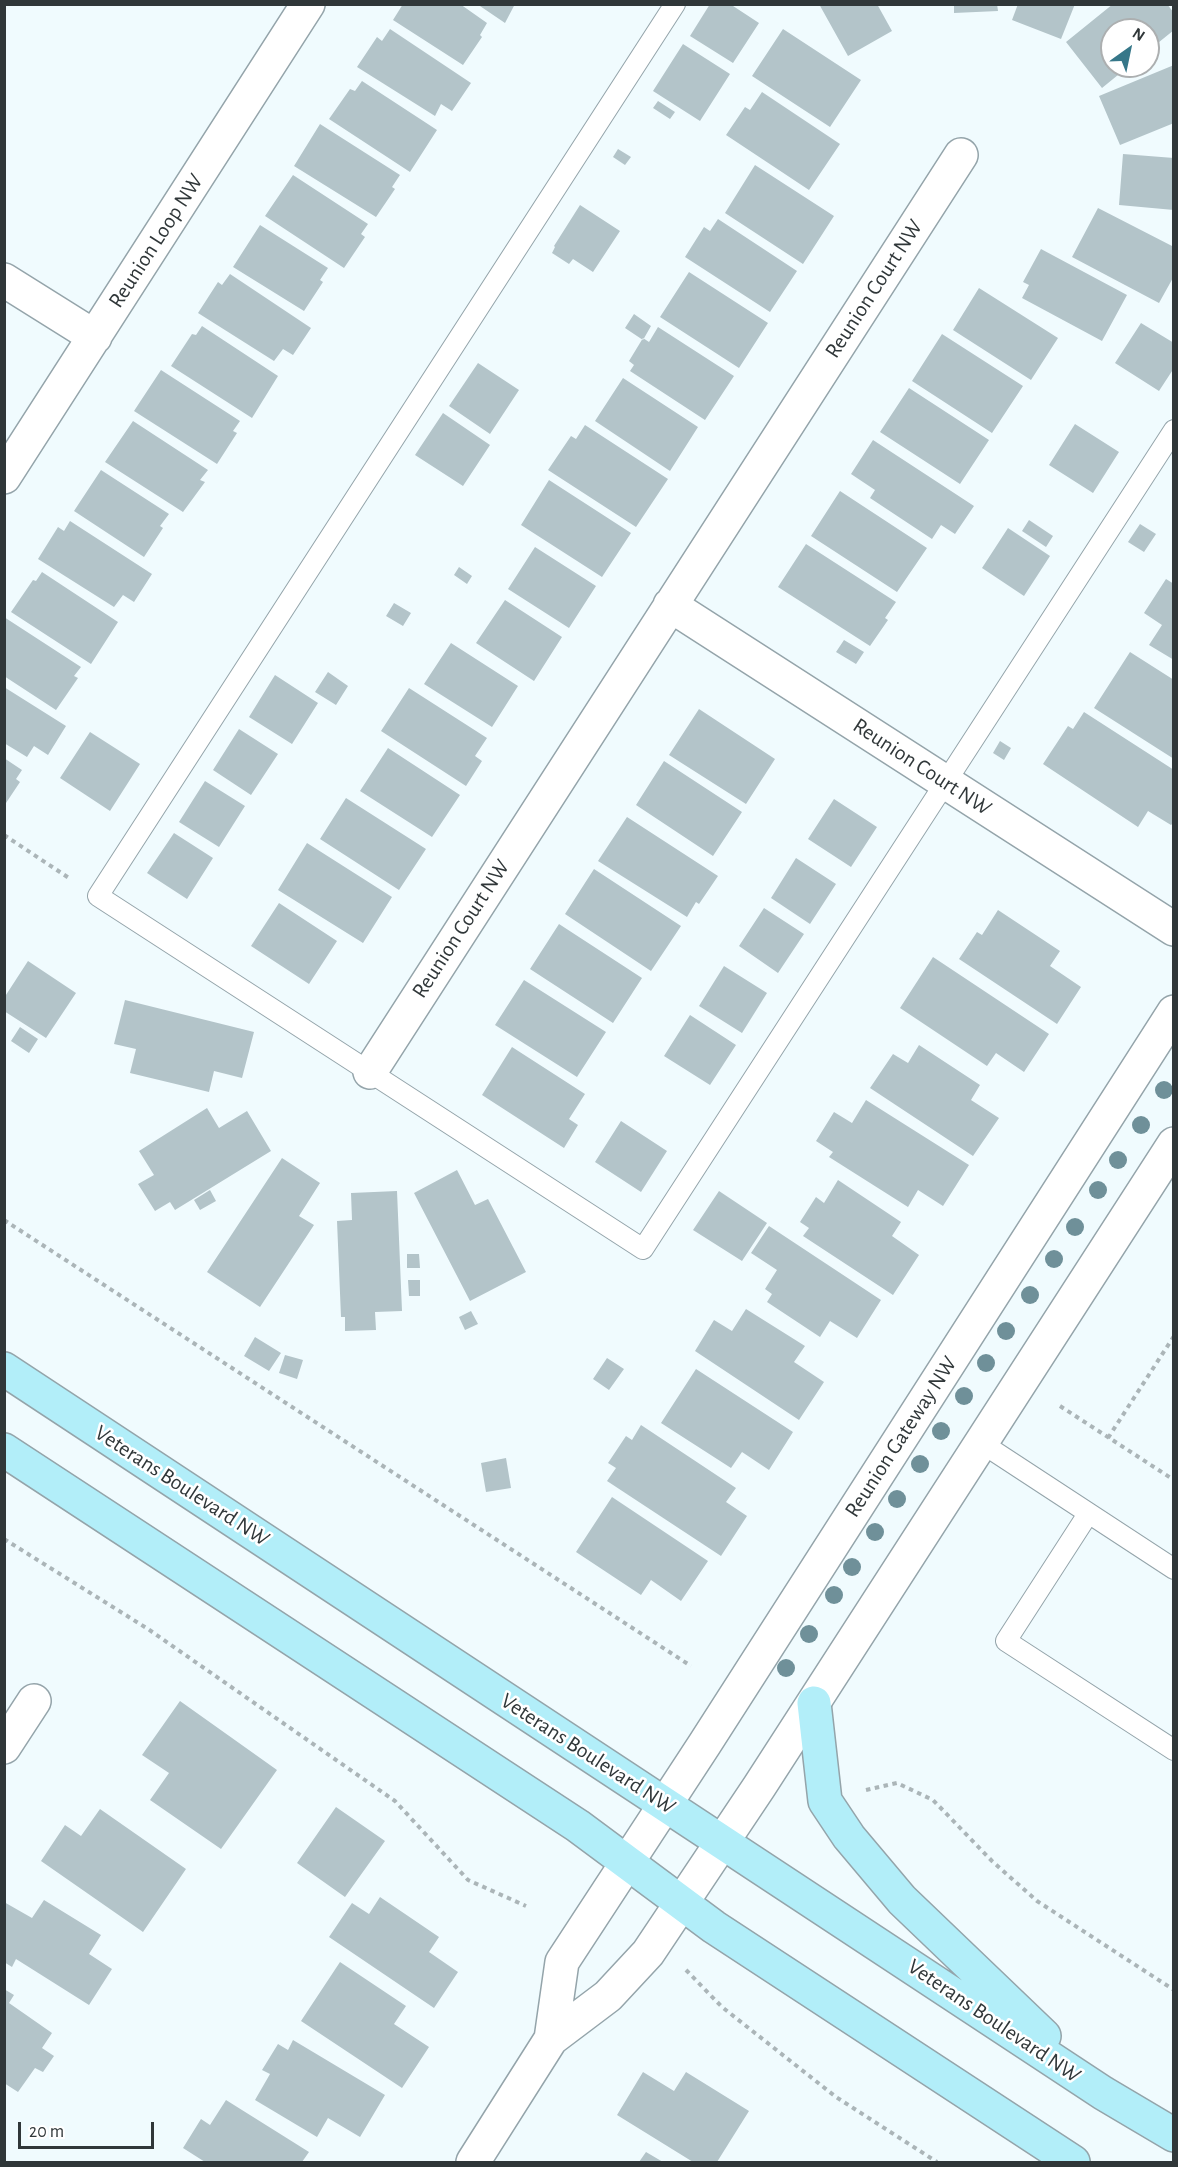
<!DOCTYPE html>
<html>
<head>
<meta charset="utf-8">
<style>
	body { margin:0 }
	#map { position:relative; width:1178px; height:2167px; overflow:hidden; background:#f0fbfe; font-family:"Alegreya Sans",sans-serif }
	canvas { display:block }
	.frame { position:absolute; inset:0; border:6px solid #303739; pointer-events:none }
	.north { position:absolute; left:1100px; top:18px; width:60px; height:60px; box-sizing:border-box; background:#fff; border:2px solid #acafb0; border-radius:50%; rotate:33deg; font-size:16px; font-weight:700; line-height:24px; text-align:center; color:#303739 }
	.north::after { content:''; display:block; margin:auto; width:21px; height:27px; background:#367789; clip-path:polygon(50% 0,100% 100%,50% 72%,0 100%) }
	.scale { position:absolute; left:18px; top:2122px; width:136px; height:27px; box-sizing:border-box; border:3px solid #303739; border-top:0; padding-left:8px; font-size:18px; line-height:21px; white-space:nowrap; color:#303739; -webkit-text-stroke:4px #fff; paint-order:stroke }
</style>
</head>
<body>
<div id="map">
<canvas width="1178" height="2167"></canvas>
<div class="frame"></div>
<div class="north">N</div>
<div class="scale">20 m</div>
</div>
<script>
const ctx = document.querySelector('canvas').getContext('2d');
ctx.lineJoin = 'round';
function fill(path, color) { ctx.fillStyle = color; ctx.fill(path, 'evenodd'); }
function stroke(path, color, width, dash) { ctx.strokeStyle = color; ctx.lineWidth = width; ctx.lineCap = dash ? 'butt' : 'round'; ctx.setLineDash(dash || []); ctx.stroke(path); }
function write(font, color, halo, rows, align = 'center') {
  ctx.font = font + ' "Alegreya Sans",sans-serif'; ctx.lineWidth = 5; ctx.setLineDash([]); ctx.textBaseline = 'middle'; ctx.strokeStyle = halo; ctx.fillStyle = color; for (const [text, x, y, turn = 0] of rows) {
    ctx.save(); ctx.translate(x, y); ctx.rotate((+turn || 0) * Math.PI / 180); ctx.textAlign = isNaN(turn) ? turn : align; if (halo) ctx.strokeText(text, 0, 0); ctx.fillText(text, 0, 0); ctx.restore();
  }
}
fill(new Path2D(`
	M 403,4 L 460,4 L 487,23 L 480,35 L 482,37 L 463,65 L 393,20 Z
	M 477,4 L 515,4 L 505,23 Z
	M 710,4 L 730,4 L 759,23 L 733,63 L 690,36 Z
	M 819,4 L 877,4 L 892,31 L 848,56 Z
	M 954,4 L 997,4 L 998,11 L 954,13 Z
	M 1018,4 L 1075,4 L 1061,39 L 1012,20 Z
	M 1113,4 L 1167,4 L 1174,13 L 1174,30 L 1148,51 L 1148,30 L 1112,30 L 1112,66 L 1129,66 L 1102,88 L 1066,42 Z
	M 390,29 L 471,83 L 452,111 L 441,104 L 435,116 L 357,67 L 377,37 L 382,41 Z
	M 783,29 L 861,80 L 830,127 L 752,76 Z
	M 683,44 L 730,74 L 700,121 L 653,91 Z
	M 1174,65 L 1174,123 L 1120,145 L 1099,96 Z
	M 362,81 L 437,130 L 410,172 L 329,119 L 350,89 L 355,91 Z
	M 762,92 L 840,144 L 809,190 L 726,135 L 745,107 L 750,110 Z
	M 658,101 L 675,112 L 670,119 L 653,108 Z
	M 320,124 L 400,175 L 392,187 L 395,189 L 376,217 L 294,166 Z
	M 618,149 L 631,157 L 625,165 L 613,157 Z
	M 1123,154 L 1174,158 L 1174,210 L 1119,205 Z
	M 755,165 L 834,216 L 803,264 L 725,213 Z
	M 293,175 L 368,224 L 361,234 L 365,237 L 344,268 L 265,216 Z
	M 580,205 L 620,231 L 593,272 L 573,259 L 569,264 L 552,253 L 555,247 L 554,246 Z
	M 1098,208 L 1174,247 L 1174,276 L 1159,303 L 1072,257 Z
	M 718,219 L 797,271 L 770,312 L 685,257 L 704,227 L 710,231 Z
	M 260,225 L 328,268 L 320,280 L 323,282 L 304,311 L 233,267 Z
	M 1041,249 L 1127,295 L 1102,341 L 1022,298 L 1029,285 L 1023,282 Z
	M 689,272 L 768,323 L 739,368 L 660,317 Z
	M 230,274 L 311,328 L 293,355 L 283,349 L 274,361 L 198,313 L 218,282 L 222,285 Z
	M 979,288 L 1058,338 L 1031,380 L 953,330 Z
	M 634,314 L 651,326 L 643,340 L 625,328 Z
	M 1141,323 L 1174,343 L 1174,368 L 1159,391 L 1115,363 Z
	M 202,326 L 278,376 L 252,418 L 171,366 L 192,334 L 196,335 Z
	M 658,327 L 734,376 L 705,420 L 630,371 L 634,365 L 629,361 L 643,338 L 649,342 Z
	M 942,334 L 1023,386 L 992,433 L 912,381 Z
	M 478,363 L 519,390 L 490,434 L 449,406 Z
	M 161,370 L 240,421 L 233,431 L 237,433 L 217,464 L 134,411 Z
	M 623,378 L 698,427 L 670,471 L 595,421 Z
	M 909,388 L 989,440 L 960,484 L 880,432 Z
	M 443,413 L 490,445 L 463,486 L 415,455 Z
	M 133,421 L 208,470 L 200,480 L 205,482 L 183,512 L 105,462 Z
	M 1075,424 L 1119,452 L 1093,493 L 1049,465 Z
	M 585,425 L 668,479 L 636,527 L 548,470 L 571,436 L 576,439 Z
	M 873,440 L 974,506 L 955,534 L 941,525 L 932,539 L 870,498 L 875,490 L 851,474 Z
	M 101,470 L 169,514 L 160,526 L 163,528 L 144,557 L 74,511 Z
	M 549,480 L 631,533 L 602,577 L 521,525 Z
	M 840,491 L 927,548 L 897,592 L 811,536 Z
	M 1029,520 L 1053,536 L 1046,547 L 1022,531 Z
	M 70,521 L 152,574 L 134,602 L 123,595 L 114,607 L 38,559 L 58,527 L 64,531 Z
	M 1140,524 L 1156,534 L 1144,552 L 1128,542 Z
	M 1008,528 L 1050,556 L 1024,596 L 982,568 Z
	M 806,544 L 896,602 L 885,618 L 888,620 L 870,646 L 778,587 Z
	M 535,547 L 596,586 L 569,628 L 508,589 Z
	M 459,567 L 472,576 L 467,584 L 454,575 Z
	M 42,572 L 118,622 L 91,664 L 11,612 L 33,580 L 36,581 Z
	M 1166,579 L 1174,584 L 1174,660 L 1149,645 L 1162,625 L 1144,613 Z
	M 505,600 L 562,637 L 534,681 L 476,643 Z
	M 394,603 L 411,613 L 403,626 L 386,616 Z
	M 4,617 L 81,667 L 74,676 L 78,678 L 56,710 L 4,676 Z
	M 844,640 L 864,652 L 856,664 L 836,652 Z
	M 451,643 L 518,686 L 492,727 L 424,684 Z
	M 1130,652 L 1174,680 L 1174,759 L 1094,708 Z
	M 328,672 L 348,686 L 336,705 L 315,692 Z
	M 275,675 L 318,703 L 292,744 L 249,717 Z
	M 4,687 L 66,726 L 48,755 L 34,746 L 27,757 L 4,743 Z
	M 409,688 L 487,738 L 475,756 L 482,761 L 466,786 L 381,731 Z
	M 699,709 L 775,759 L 746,804 L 669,755 Z
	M 1084,712 L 1174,770 L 1174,822 L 1171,825 L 1148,811 L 1138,827 L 1043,764 L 1068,726 L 1073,729 Z
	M 239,729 L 278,754 L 251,795 L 213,770 Z
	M 90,732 L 140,764 L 110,811 L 60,778 Z
	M 1000,741 L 1011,748 L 1004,760 L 993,753 Z
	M 388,748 L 460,795 L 432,837 L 360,791 Z
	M 4,758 L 22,770 L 16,779 L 20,782 L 4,806 Z
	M 664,761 L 742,812 L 713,856 L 636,805 Z
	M 205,781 L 245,806 L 219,847 L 179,822 Z
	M 346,798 L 426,849 L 399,890 L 320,839 Z
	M 834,799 L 877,827 L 851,867 L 808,839 Z
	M 627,817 L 718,876 L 699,904 L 696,902 L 687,917 L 598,861 Z
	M 174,833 L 213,858 L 187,899 L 147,873 Z
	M 307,843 L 392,897 L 363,943 L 278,890 Z
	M 796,858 L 836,884 L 810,924 L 771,898 Z
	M 594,869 L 681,926 L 651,971 L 565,914 Z
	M 279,903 L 337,941 L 309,984 L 251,946 Z
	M 764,908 L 804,934 L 778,973 L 739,946 Z
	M 998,910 L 1060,951 L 1050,966 L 1081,987 L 1057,1024 L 959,959 L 977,932 L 982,935 Z
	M 559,924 L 642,978 L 613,1023 L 530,969 Z
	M 933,957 L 1049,1034 L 1024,1072 L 996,1053 L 987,1066 L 900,1008 Z
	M 28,961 L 76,993 L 46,1038 L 4,1011 L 4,998 Z
	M 724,966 L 767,993 L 742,1033 L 699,1006 Z
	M 524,980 L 606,1032 L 577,1077 L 495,1025 Z
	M 125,1000 L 254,1032 L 242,1078 L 214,1071 L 209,1092 L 130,1073 L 136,1049 L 114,1044 Z
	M 690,1015 L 736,1045 L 710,1085 L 664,1056 Z
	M 20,1027 L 38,1039 L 29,1053 L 11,1041 Z
	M 919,1045 L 980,1085 L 971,1100 L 999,1118 L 973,1156 L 870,1088 L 893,1054 L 908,1063 Z
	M 512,1047 L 585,1094 L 569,1119 L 578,1125 L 564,1148 L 482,1095 Z
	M 866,1100 L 969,1165 L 943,1206 L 918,1190 L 908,1207 L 829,1157 L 833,1152 L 816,1141 L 834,1112 L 852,1123 Z
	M 207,1108 L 219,1128 L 247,1111 L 271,1151 L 175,1210 L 170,1202 L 155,1211 L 138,1184 L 154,1175 L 139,1151 Z
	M 621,1121 L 667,1151 L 641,1192 L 595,1162 Z
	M 282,1158 L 320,1183 L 299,1216 L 314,1225 L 260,1307 L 207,1272 Z
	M 457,1170 L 475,1205 L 488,1199 L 526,1272 L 470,1301 L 414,1193 Z
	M 838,1180 L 901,1222 L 892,1236 L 919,1255 L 893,1295 L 803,1236 L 809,1228 L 800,1222 L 816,1197 L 824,1203 Z
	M 210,1190 L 216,1201 L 200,1210 L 194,1200 Z
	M 397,1191 L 402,1311 L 375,1312 L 376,1330 L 345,1331 L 345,1317 L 341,1317 L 337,1221 L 352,1220 L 351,1193 Z
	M 719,1191 L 767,1223 L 742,1261 L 693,1230 Z
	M 769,1226 L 881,1300 L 857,1338 L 830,1321 L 820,1337 L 767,1302 L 772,1294 L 765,1289 L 777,1270 L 751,1253 Z
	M 407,1254 L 419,1254 L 420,1268 L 407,1268 Z
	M 408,1280 L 420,1280 L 420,1296 L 409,1296 Z
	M 746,1309 L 805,1346 L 794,1362 L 824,1382 L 799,1420 L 695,1351 L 714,1320 L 732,1331 Z
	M 471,1311 L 478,1324 L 465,1330 L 459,1317 Z
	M 255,1337 L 281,1353 L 269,1371 L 244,1356 Z
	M 285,1355 L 303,1360 L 297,1379 L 279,1373 Z
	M 607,1358 L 624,1369 L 609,1390 L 593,1379 Z
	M 696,1369 L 793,1432 L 769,1470 L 742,1452 L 731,1468 L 661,1423 Z
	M 641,1425 L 736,1488 L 726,1502 L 747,1516 L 721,1556 L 607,1481 L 616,1468 L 608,1463 L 626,1436 L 632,1440 Z
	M 506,1458 L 511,1488 L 486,1492 L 481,1463 Z
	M 612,1497 L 708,1561 L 681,1601 L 651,1580 L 641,1595 L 576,1552 Z
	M 180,1701 L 277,1770 L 221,1849 L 150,1800 L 169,1773 L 142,1755 Z
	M 336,1807 L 385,1841 L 345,1897 L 297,1863 Z
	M 100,1809 L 186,1869 L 143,1932 L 41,1861 L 65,1825 L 81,1836 Z
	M 380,1897 L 439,1937 L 429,1952 L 458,1972 L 434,2008 L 329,1937 L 352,1903 L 369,1914 Z
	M 44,1900 L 101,1935 L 89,1954 L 112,1969 L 89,2005 L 16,1959 L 12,1967 L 4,1962 L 4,1902 L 32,1918 Z
	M 340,1962 L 406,2006 L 394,2024 L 429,2047 L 402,2088 L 301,2021 Z
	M 4,1989 L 14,1995 L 9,2003 L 52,2033 L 42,2048 L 54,2056 L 43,2072 L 35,2068 L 18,2092 L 4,2083 Z
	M 293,2040 L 385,2095 L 360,2137 L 328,2118 L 317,2137 L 255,2100 L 270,2074 L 262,2070 L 278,2044 L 288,2050 Z
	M 643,2072 L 674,2091 L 686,2072 L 749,2111 L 717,2162 L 693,2162 L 617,2115 Z
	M 226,2100 L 309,2152 L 302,2162 L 205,2162 L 183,2148 L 201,2119 L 210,2125 Z
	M 646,2152 L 663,2162 L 639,2162 Z`), '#b3c4c9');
const service = new Path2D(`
	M 675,4 L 98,896 L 643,1249 L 1174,430
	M 980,1442 L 1174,1569
	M 1088,1514 L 1006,1641 L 1174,1750`);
const minor = new Path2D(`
	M 4,280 L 95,337
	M 4,477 L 308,4
	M 670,605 L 1174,929
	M 370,1072 L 961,155
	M 4,1747 L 34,1701
	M 551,2039 L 562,1962 L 704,1745 L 1174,1012
	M 473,2162 L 551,2039 L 608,1996 L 648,1953 L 759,1787 L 1174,1144`);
const secondary = new Path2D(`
	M 4,1369 L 1103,2093 L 1174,2135
	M 4,1450 L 578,1826 L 714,1927 L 1073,2162
	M 814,1703 L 825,1801 L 849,1837 L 902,1900 L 1044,2036`);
stroke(service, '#94a4aa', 22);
stroke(minor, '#94a4aa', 36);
stroke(secondary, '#94a4aa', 36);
stroke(new Path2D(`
	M 4,835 L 69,878
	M 4,1220 L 691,1666
	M 1060,1406 L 1174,1480
	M 1108,1438 L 1174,1336
	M 4,1539 L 148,1629 L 395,1801 L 468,1880 L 526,1906
	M 866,1790 L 897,1783 L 933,1800 L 992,1861 L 1037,1901 L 1174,1990
	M 686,1970 L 722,2007 L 836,2097 L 937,2162`), '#abb5b8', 4, [4.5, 4.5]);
stroke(service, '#fff', 20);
stroke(minor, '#fff', 33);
stroke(secondary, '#b2eef9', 33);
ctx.fillStyle = '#6f9099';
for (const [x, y] of [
	[1164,1090],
	[1141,1125],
	[1118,1160],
	[1098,1190],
	[1075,1227],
	[1054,1259],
	[1030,1295],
	[1006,1331],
	[986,1363],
	[964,1396],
	[941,1431],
	[920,1464],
	[897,1499],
	[875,1532],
	[852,1567],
	[834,1595],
	[809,1634],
	[786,1668]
]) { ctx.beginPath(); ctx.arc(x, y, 9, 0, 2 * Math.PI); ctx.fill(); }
write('22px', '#303739', '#fff', [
	["Reunion Loop NW",156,241,-57],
	["Reunion Court NW",874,289,-57],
	["Reunion Court NW",922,767,33],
	["Reunion Court NW",461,929,-57],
	["Reunion Gateway NW",901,1437,-57],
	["Veterans Boulevard NW",182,1486,33],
	["Veterans Boulevard NW",588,1754,33],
	["Veterans Boulevard NW",994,2021,34]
]);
</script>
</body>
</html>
